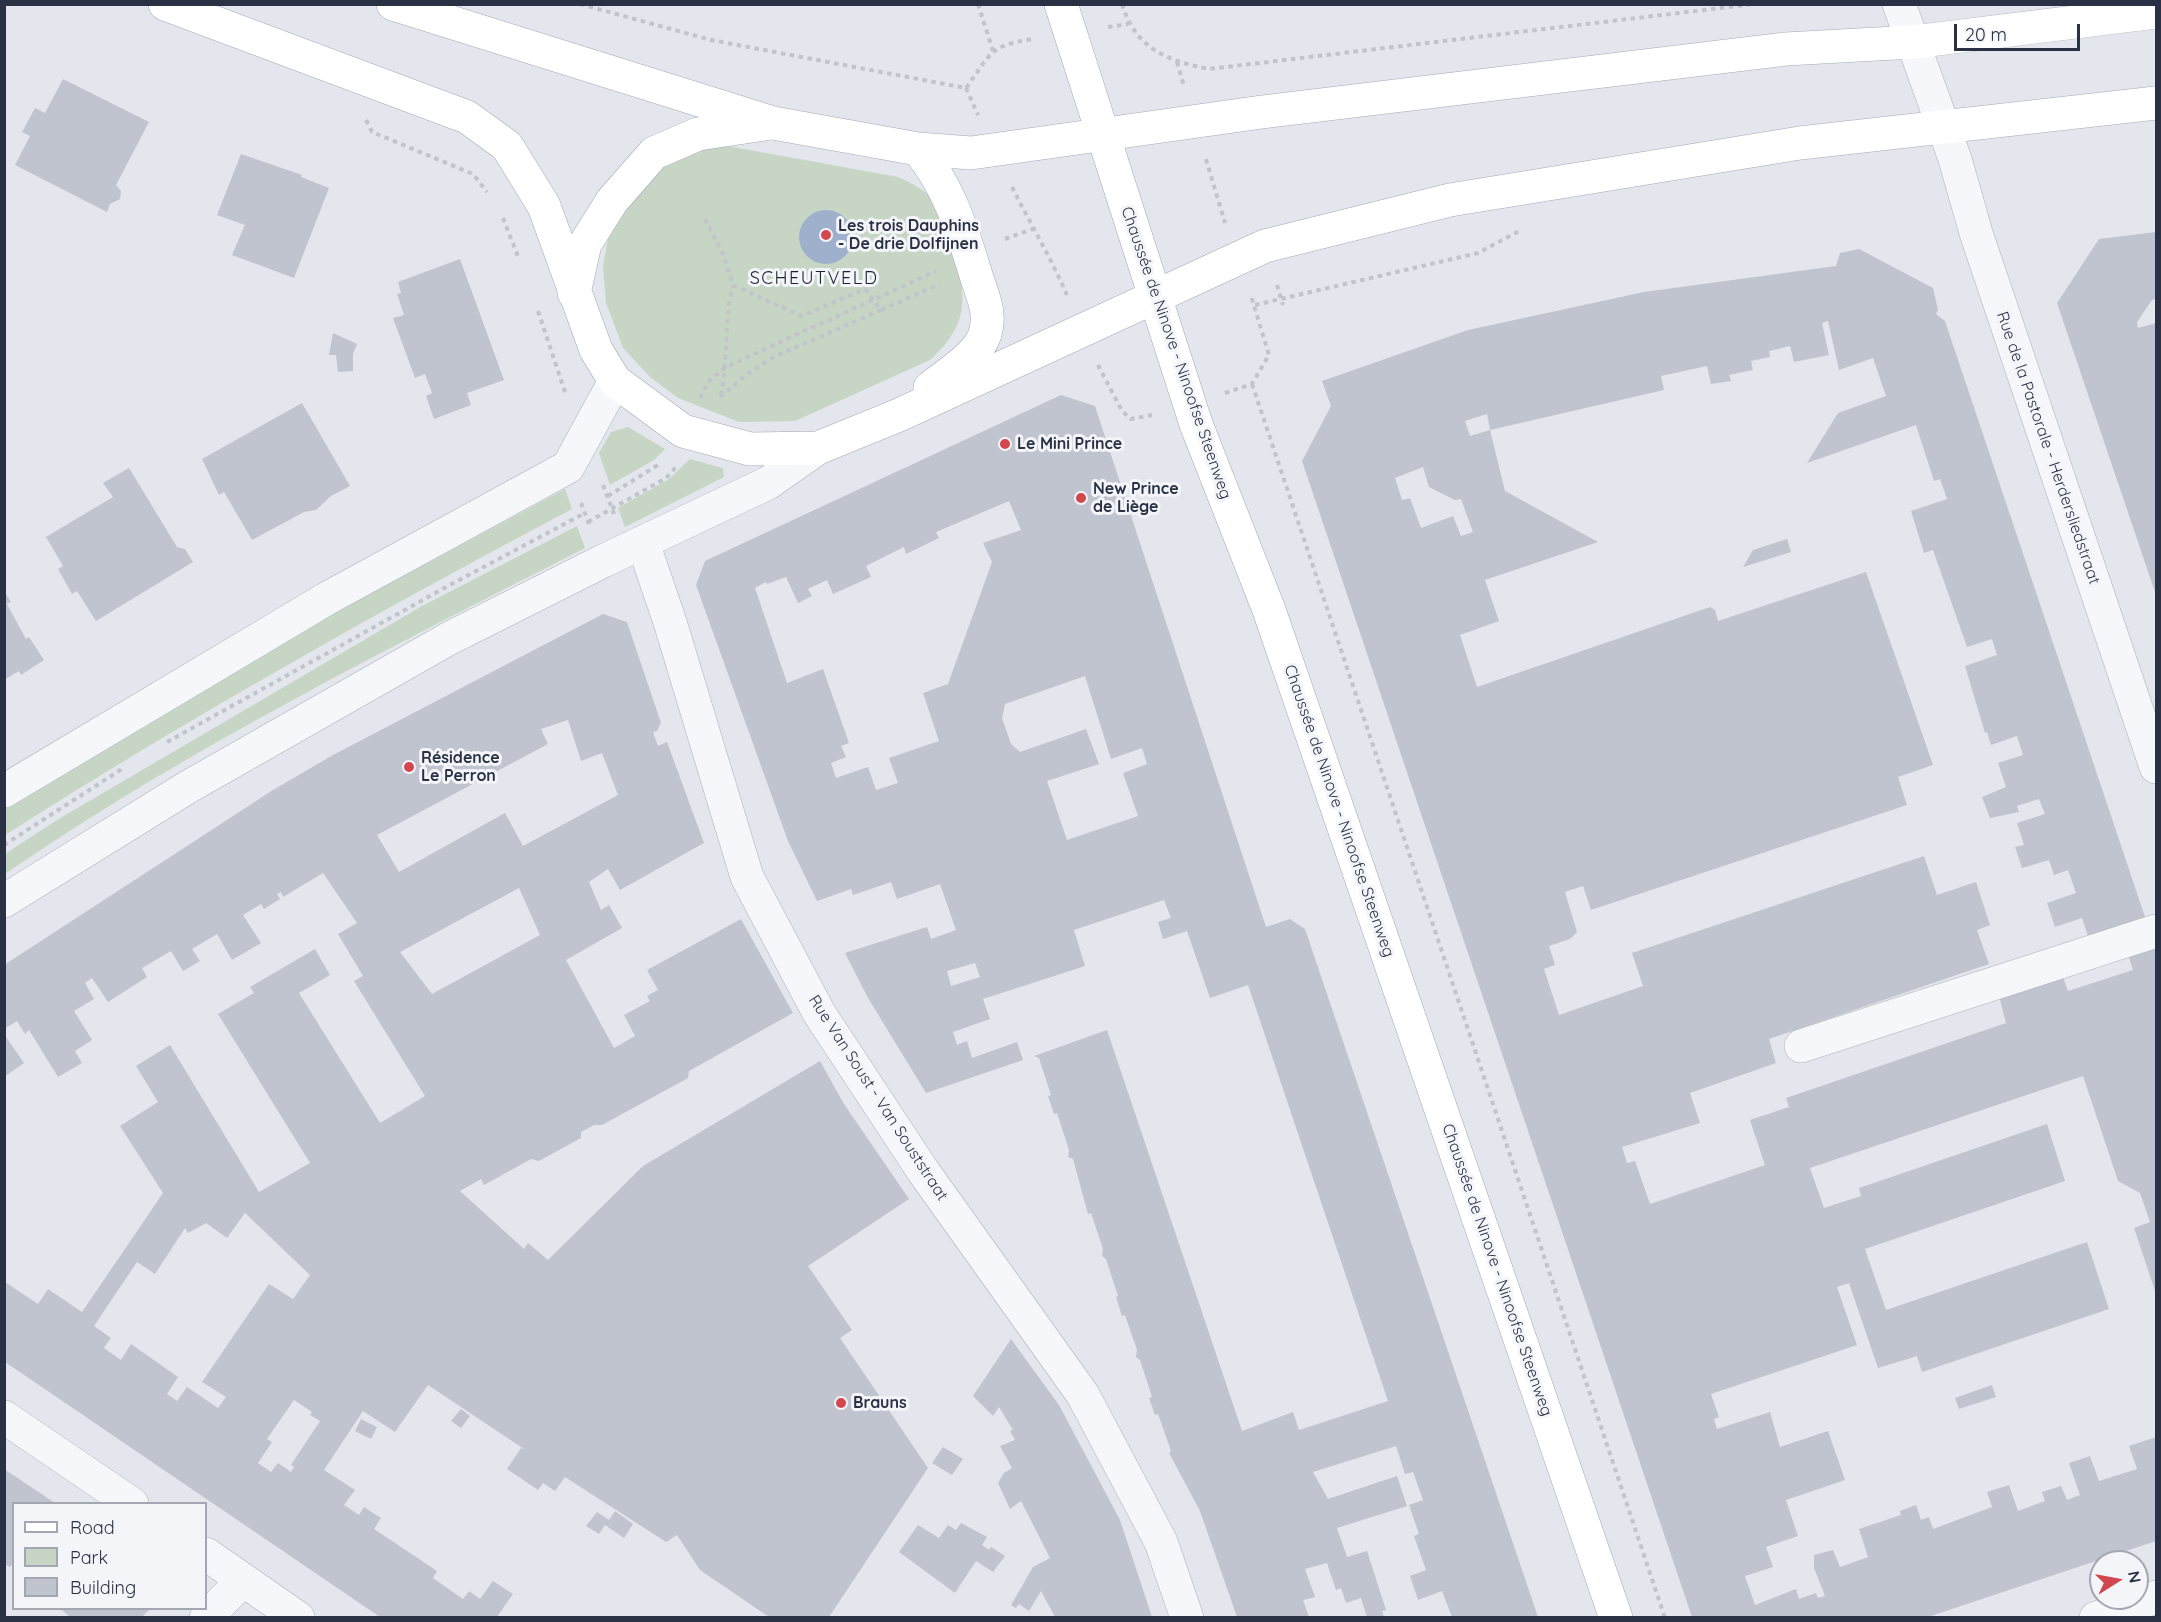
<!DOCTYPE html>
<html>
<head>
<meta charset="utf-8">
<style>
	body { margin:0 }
	#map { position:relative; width:2161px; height:1622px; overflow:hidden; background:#e3e6ec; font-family:Quicksand,sans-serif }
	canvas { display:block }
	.frame { position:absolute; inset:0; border:6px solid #2a3144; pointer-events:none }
	.legend { position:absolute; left:12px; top:1502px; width:195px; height:108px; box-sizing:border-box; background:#f3f5f9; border:2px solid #a3a7b1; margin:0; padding:8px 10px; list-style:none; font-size:18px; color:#2a3144 }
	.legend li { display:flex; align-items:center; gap:12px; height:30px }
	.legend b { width:30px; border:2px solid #a3a7b1 }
	.north { position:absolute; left:2089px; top:1550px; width:60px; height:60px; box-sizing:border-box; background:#f3f5f9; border:2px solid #a3a7b1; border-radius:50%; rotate:79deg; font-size:16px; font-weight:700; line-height:24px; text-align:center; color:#2a3144 }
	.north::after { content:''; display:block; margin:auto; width:21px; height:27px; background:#d2474e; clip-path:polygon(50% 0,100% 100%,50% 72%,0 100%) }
	.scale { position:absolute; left:1954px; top:24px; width:126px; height:27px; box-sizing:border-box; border:3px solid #2a3144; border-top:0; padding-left:8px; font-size:18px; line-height:21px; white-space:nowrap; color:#2a3144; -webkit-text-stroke:4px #f3f5f9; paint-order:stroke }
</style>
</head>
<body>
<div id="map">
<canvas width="2161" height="1622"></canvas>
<div class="frame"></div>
<ul class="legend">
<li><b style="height:8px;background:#fff"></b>Road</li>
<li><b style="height:16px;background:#c7d6c4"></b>Park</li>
<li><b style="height:16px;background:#c0c4cf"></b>Building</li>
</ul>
<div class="north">N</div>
<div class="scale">20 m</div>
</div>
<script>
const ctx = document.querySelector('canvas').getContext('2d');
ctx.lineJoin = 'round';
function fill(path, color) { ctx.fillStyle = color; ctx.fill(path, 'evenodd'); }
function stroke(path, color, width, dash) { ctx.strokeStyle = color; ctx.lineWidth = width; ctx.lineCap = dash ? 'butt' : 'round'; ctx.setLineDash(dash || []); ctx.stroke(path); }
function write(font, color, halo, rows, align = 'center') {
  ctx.font = font + ' Quicksand,sans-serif'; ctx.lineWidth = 6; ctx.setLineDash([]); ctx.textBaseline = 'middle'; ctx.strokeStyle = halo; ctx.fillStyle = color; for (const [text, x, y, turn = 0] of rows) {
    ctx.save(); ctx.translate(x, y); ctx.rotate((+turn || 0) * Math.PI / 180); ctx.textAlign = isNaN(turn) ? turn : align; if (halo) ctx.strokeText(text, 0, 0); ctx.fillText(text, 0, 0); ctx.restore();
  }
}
fill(new Path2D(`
	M 722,145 L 898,177 C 911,183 927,190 936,203 C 943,211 945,227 949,238 C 966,289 974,321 930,360 L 795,421 L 739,422 L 678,398 L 650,377 L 623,348 L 606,303 L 603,266 L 608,238 L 621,212 L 657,171 L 690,151 Z
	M 628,427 L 665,449 L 654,460 L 610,485 L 599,453 L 611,432 Z
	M 690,459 L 723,468 L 724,477 L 625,527 L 618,508 L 669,479 Z
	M 565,489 L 572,509 C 379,611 189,718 5,835 L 5,809 L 268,649 Z
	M 577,526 L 585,548 C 388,649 188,748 5,874 L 5,854 L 57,820 L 422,606 Z`), '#c7d6c4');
fill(new Path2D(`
	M799 237a27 27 0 1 1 54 0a27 27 0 1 1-54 0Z`), '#9eb0cc');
fill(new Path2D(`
	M 63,79 L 149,122 L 116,185 L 121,191 L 120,199 L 110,204 L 107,212 L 15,165 L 30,136 L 22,132 L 35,108 L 45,113 Z
	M 241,154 L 302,175 L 301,177 L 329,188 L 294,278 L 232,255 L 245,225 L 217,215 Z
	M 2156,232 L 2156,299 L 2152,300 L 2137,322 L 2138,328 L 2156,323 L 2156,595 L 2057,303 L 2099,239 Z
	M 1859,249 L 1933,288 L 1938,310 L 1936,314 L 1945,321 L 2146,920 L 2089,939 L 2082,918 L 2055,927 L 2047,903 L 2076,893 L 2068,870 L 2054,875 L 2049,860 L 2022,868 L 2015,847 L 2024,845 L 2017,823 L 2045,814 L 2039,799 L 2017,806 L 2019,812 L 1990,818 L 1982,797 L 2006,787 L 1998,763 L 2023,755 L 2017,736 L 1991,745 L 1987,732 L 1985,733 L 1965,666 L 1997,655 L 1992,639 L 1967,647 L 1933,550 L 1924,553 L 1911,511 L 1947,499 L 1940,479 L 1934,481 L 1916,425 L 1807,463 L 1838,413 L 1886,396 L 1873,358 L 1839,370 L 1828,321 L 1822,323 L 1829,355 L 1794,362 L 1790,346 L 1769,351 L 1770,357 L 1751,361 L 1753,370 L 1729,375 L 1731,381 L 1711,384 L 1707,366 L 1661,376 L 1664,390 L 1490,430 L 1505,491 L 1598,542 L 1485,580 L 1499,621 L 1460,635 L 1477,687 L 1710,607 L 1715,610 L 1718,621 L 1866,572 L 1933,765 L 1898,777 L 1907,805 L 1591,910 L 1583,886 L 1565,892 L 1577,932 L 1570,939 L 1549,946 L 1555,965 L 1544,969 L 1559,1015 L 1643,986 L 1632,953 L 1924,856 L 1937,895 L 1976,882 L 1990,925 L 1977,930 L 1989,964 L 1769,1039 L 1776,1063 L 1690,1093 L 1700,1123 L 1622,1147 L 1627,1163 L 1635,1161 L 1650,1204 L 1765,1165 L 1750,1120 L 1789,1107 L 1786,1098 L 2006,1023 L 1999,996 L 2062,974 L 2068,991 L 2133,970 L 2127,952 L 2154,947 L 2156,953 L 2156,1294 L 2134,1228 L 2150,1222 L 2140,1193 L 2118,1181 L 2083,1076 L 1810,1168 L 1824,1208 L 1861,1196 L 1859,1188 L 2047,1124 L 2065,1181 L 1865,1249 L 1886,1310 L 2087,1242 L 2109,1309 L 1922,1372 L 1917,1356 L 1878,1368 L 1849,1283 L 1837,1287 L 1857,1345 L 1711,1394 L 1719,1417 L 1714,1419 L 1717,1429 L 1770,1412 L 1780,1447 L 1828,1431 L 1845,1480 L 1786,1500 L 1798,1536 L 1766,1547 L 1773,1567 L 1745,1576 L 1755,1605 L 1796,1589 L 1799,1599 L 1816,1593 L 1818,1598 L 1825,1596 L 1814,1568 L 1814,1555 L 1833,1550 L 1840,1567 L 1868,1557 L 1859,1529 L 1901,1515 L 1900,1511 L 1916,1505 L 1921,1520 L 1929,1517 L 1933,1529 L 1992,1507 L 1987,1492 L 2009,1485 L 2018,1511 L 2045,1501 L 2042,1492 L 2061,1486 L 2067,1500 L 2080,1495 L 2069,1463 L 2090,1456 L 2099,1481 L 2137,1469 L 2129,1446 L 2156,1437 L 2156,1541 L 1928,1617 L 1692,1617 L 1302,461 L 1331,406 L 1322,381 L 1468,330 L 1644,292 L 1836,266 L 1840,253 ZM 1487,414 L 1490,430 L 1470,436 L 1465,421 ZM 1423,467 L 1429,487 L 1455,500 L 1461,499 L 1473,532 L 1461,536 L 1453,516 L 1421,528 L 1410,498 L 1402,500 L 1395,478 Z
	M 460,259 L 504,380 L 467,393 L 471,405 L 434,419 L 426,396 L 432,393 L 425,374 L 415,378 L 393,318 L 404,315 L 397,294 L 401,293 L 398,282 Z
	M 333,333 L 357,344 L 353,354 L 353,371 L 338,372 L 336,355 L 329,355 Z
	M 1061,395 L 1095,406 L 1266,927 L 1290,919 L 1305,929 L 1538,1617 L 1452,1617 L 1442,1591 L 1418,1600 L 1410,1576 L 1426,1570 L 1414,1536 L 1419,1534 L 1409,1505 L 1423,1500 L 1413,1472 L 1405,1474 L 1396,1446 L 1313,1472 L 1328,1499 L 1397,1476 L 1407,1506 L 1337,1528 L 1347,1557 L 1367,1551 L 1386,1610 L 1382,1611 L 1384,1617 L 1367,1617 L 1361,1598 L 1346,1603 L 1341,1588 L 1336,1590 L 1327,1563 L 1305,1569 L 1315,1597 L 1303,1600 L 1309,1617 L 1237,1617 L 1200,1511 L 1169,1453 L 1171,1451 L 1158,1414 L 1155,1415 L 1149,1398 L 1152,1397 L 1140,1360 L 1136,1357 L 1137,1350 L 1125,1315 L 1122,1316 L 1116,1297 L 1118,1296 L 1106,1259 L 1102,1256 L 1103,1249 L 1091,1213 L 1088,1214 L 1073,1159 L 1068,1157 L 1069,1150 L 1057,1113 L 1054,1114 L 1048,1096 L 1051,1095 L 1039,1058 L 1034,1056 L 1107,1030 L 1242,1431 L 1293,1412 L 1299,1430 L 1388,1401 L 1248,985 L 1210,998 L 1187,931 L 1163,939 L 1158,922 L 1171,918 L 1164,900 L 1074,930 L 1085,966 L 983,999 L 990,1019 L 953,1032 L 957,1045 L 967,1041 L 972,1058 L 1017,1042 L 1023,1060 L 926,1093 L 868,998 L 845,953 L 927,927 L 931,939 L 956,930 L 940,884 L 897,899 L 891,882 L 853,895 L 851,889 L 817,901 L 788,841 L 696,585 L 705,561 ZM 1009,501 L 1021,530 L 983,543 L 992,562 L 948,684 L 923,693 L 939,741 L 889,758 L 898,783 L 876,790 L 868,767 L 836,778 L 831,763 L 846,757 L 841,746 L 849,743 L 823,669 L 787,683 L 755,588 L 766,582 L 767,584 L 786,577 L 798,603 L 812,596 L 808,589 L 827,580 L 833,594 L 871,577 L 866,566 L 904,547 L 906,554 L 939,538 L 936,532 ZM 1085,676 L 1111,759 L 1142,748 L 1147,764 L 1123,773 L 1138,816 L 1067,840 L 1047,781 L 1099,764 L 1086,729 L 1020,752 L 1011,744 L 1002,718 L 1005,704 ZM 975,963 L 980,977 L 951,986 L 947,971 Z
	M 302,403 L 350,486 L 331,496 L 316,510 L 304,512 L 252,540 L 224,492 L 219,495 L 202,459 Z
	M 129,468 L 177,547 L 185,549 L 193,562 L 96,621 L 77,591 L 72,594 L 58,569 L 63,566 L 46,537 L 113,497 L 103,483 Z
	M 1787,539 L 1791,552 L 1743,567 L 1753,550 Z
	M 4,591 L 11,602 L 7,604 L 26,639 L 29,637 L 44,660 L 21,675 L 19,671 L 4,680 Z
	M 603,614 L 627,622 L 661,723 L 657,731 L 653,732 L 658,746 L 667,742 L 704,843 L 620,890 L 608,869 L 589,882 L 601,910 L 609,905 L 622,928 L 566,960 L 614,1048 L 635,1036 L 624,1015 L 650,1001 L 647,996 L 658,990 L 647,970 L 741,919 L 793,1013 L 689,1071 L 688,1078 L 602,1125 L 594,1125 L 581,1132 L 581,1138 L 539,1161 L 531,1159 L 484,1185 L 481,1179 L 460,1191 L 524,1249 L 528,1243 L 548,1260 L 643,1166 L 820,1061 L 844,1104 L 909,1199 L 808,1266 L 852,1330 L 840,1338 L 928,1468 L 829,1617 L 769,1617 L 700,1570 L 677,1535 L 666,1542 L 565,1477 L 555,1491 L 543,1483 L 538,1490 L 507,1469 L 521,1448 L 527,1451 L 428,1385 L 395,1432 L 363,1411 L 324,1470 L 355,1490 L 344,1505 L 359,1515 L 364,1507 L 381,1518 L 374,1529 L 437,1571 L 433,1578 L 463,1599 L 469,1591 L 480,1599 L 493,1581 L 513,1594 L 497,1617 L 380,1617 L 5,1362 L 5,1282 L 38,1304 L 48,1289 L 82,1312 L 163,1193 L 120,1126 L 158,1102 L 136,1066 L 170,1045 L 259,1192 L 310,1163 L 218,1014 L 254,993 L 250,987 L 315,949 L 330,975 L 299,993 L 380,1123 L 425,1096 L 354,981 L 363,976 L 338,934 L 357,923 L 323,873 L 283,897 L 281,892 L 277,894 L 280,899 L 264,909 L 261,904 L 243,915 L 261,943 L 232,960 L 217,934 L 192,949 L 200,961 L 183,971 L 171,951 L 142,968 L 147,977 L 108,1002 L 92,978 L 85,983 L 94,999 L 74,1011 L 92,1040 L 75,1051 L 82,1063 L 58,1077 L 29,1030 L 25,1034 L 17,1021 L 4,1029 L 4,965 L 273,790 L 333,755 ZM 568,720 L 581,761 L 602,753 L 618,795 L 523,846 L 505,813 L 399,872 L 377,835 L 548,744 L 541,729 ZM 519,888 L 540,935 L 432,994 L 400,952 ZM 245,1213 L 310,1275 L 293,1299 L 269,1284 L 202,1382 L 226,1397 L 218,1408 L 187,1387 L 177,1401 L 167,1394 L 178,1377 L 131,1344 L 121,1360 L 104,1348 L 111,1338 L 94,1326 L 137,1262 L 155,1274 L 185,1228 L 188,1233 L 206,1223 L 227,1238 ZM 294,1400 L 312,1412 L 310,1415 L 320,1421 L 291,1465 L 294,1467 L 291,1472 L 278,1463 L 271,1472 L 258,1463 L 272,1442 L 267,1439 Z
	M 4,1034 L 24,1063 L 4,1077 Z
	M 1011,1339 L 1059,1405 L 1120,1520 L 1152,1617 L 1055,1617 L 1041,1591 L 1029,1611 L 1019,1604 L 1016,1608 L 1011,1605 L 1033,1567 L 1050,1558 L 1021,1501 L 1010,1509 L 998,1483 L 1004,1473 L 1012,1468 L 1000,1446 L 1015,1440 L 1010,1431 L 1013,1430 L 999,1407 L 993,1416 L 973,1396 Z
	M 1992,1385 L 1996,1397 L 1959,1409 L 1955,1398 Z
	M 461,1409 L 470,1416 L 461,1428 L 451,1421 Z
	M 361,1419 L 377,1427 L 371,1439 L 355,1431 Z
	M 943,1447 L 963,1459 L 952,1475 L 932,1463 Z
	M 4,1469 L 55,1503 L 14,1503 L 14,1562 L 10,1567 L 4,1564 Z
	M 615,1511 L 633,1524 L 624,1538 L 605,1525 L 599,1534 L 586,1526 L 597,1512 L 609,1520 Z
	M 961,1523 L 987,1537 L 982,1545 L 989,1550 L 991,1547 L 1005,1556 L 993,1572 L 976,1561 L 955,1593 L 899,1552 L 918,1525 L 939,1538 L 948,1525 L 956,1530 Z
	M 151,1608 L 142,1617 L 70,1617 L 62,1610 Z`), '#c0c4cf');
const minor = new Path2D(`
	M 1899,4 L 1955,159 L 1976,233 L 2156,767
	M 643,543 L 670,622 L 747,877 L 819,1013 L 923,1171 L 1083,1395 L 1161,1542 L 1187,1618
	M 4,791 L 326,599 L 568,467 L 615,381
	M 4,901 L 188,787 L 448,639 L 603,561 L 768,483 L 818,448
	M 1801,1046 L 2156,931
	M 4,1417 L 132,1504
	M 206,1554 L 298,1618
	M 206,1618 L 243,1580
	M 2096,1618 L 2156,1597`);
const major = new Path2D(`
	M 165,4 L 467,117 L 507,146 L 544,206 L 596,350 L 615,381 L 683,431 L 750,449 L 818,448 L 899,415 L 1265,246 L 1450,200 L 1800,143 L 2156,103
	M 393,4 L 773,123 L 918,149 L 971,153 L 1262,112 L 1786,49 L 1913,42 L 2156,12
	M 1061,4 L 1196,424 L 1269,610 L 1616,1618
	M 918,149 C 948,186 961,226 975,272 C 981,293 992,311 985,334 C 978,356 948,373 930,388
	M 574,293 L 585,244 L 612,201 L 654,153 L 698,134 L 765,124`);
stroke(minor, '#acb0ba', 34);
stroke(major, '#a2a9b8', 34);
stroke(new Path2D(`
	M 580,4 L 711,40 L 966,88
	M 978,4 L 993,51
	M 1122,4 C 1135,48 1167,61 1209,69 L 1754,4
	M 1829,4 L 1831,4
	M 1108,27 L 1128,24
	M 1177,62 L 1184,86
	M 966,88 L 978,115
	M 966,88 C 991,54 988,46 1032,39
	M 366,120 L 372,132 L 473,174 L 487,192
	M 1206,159 L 1225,223
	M 1012,187 C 1030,223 1051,258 1067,295
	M 503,218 L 519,259
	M 705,219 L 723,254 L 733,285 L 801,316 L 865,289 L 881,310 L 940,284
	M 1005,239 L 1033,229
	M 1277,285 L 1283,305
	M 1255,305 L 1478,253 L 1521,230
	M 538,311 L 565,392
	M 1098,365 L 1122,411 L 1131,419 L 1152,415
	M 1252,384 L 1665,1618
	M 1225,393 L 1252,384 L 1269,355 L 1251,296
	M 721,395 C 728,359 724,321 733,285
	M 720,397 L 750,372 L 774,357 L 881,310
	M 700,398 L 708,382 L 726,367 L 936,271
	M 603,485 L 614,514
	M 608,496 L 661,463
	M 581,503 L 589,524
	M 588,522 L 666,478 L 676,467
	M 167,742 L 448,586 L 585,513
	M 4,845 L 125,767`), '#c1c4cb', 4, [4.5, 4.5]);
stroke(minor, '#f6f7fa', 33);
stroke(major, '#fff', 33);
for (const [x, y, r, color] of [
	[826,235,6,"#d2474e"],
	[1005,444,6,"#d2474e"],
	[1081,498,6,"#d2474e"],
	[409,767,6,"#d2474e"],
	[841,1403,6,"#d2474e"]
]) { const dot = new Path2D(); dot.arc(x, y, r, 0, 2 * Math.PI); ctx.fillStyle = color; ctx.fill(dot); stroke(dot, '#f3f5f9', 2); }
write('bold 16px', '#2a3144', '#f3f5f9', [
	["Les trois Dauphins",838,226],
	["- De drie Dolfijnen",838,244],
	["Le Mini Prince",1017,444],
	["New Prince",1093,489],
	["de Liège",1093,507],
	["Résidence",421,758],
	["Le Perron",421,776],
	["Brauns",853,1403]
], 'left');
write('16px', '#2a3144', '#f3f5f9', [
	["Chaussée de Ninove - Ninoofse Steenweg",1176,353,71],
	["Rue de la Pastorale - Herdersliedstraat",2048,448,71],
	["Chaussée de Ninove - Ninoofse Steenweg",1339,811,71],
	["Rue Van Soust - Van Souststraat",878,1098,57],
	["Chaussée de Ninove - Ninoofse Steenweg",1497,1270,71]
]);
ctx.letterSpacing = '1.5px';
write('18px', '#1c2235', '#f3f5f9', [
	["SCHEUTVELD",814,279]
]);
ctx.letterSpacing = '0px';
</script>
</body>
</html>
